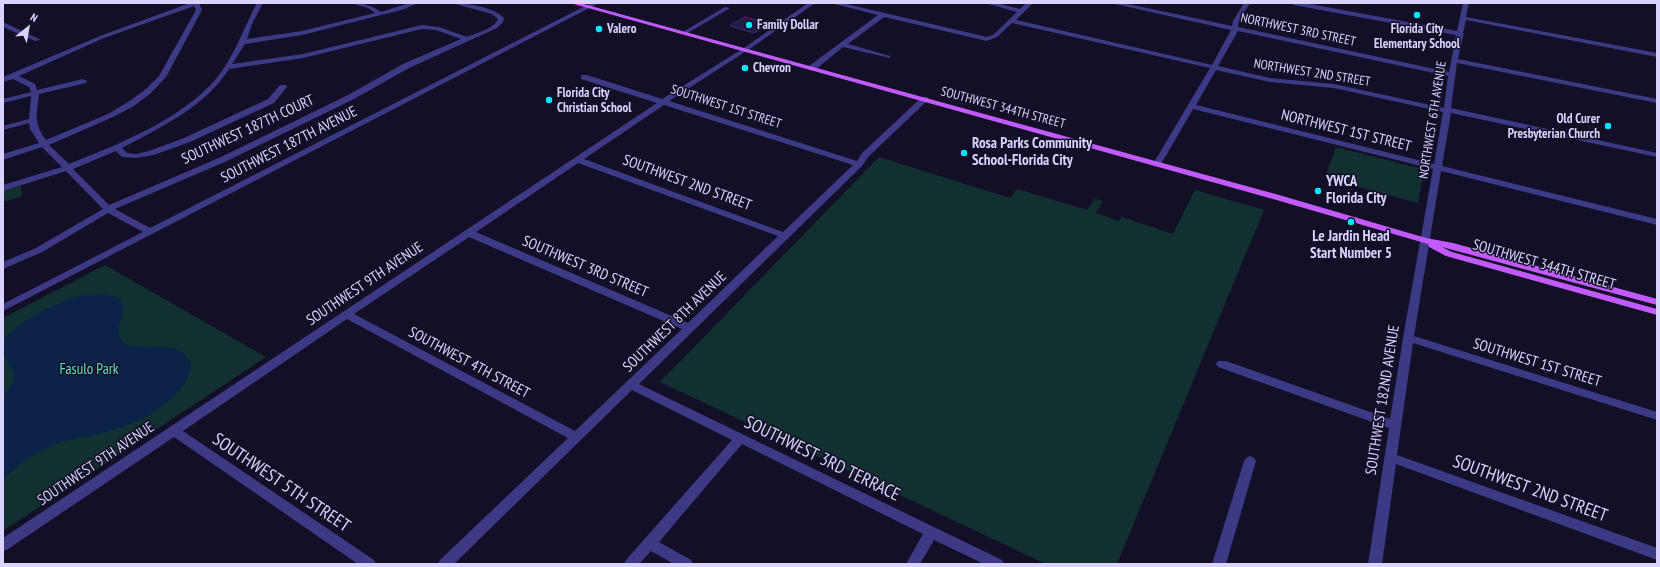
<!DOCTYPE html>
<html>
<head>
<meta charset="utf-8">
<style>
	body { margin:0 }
	#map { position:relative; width:1660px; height:567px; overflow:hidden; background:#130f26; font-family:"PT Sans Narrow",sans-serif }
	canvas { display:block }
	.frame { position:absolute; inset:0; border:4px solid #d9d4ff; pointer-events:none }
	.north { position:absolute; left:8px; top:8px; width:40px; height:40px; -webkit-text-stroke:3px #130f26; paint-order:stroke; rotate:31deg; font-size:11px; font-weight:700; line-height:16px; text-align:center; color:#d9d4ff }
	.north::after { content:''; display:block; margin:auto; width:14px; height:18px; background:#d9d4ff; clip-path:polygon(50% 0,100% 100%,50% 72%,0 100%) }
</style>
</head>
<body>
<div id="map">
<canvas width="1660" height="567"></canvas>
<div class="frame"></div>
<div class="north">N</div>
</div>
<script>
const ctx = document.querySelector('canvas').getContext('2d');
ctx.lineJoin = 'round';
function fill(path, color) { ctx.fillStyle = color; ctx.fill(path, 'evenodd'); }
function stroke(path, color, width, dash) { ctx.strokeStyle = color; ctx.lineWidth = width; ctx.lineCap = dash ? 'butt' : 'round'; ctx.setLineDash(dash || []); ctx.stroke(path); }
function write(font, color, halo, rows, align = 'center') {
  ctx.font = font + ' "PT Sans Narrow",sans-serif'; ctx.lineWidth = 3; ctx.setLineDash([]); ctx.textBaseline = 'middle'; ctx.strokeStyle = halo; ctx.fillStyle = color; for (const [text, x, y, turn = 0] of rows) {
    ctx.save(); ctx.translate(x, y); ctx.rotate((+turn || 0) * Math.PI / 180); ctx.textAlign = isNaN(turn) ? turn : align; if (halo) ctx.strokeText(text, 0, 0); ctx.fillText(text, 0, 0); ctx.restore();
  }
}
fill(new Path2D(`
	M 1336,147 L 1422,169 L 1424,171 L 1418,203 L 1325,178 Z
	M 879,157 L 1010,198 L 1017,189 L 1087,210 L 1095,199 L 1103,201 L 1096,213 L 1119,221 L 1122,217 L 1173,234 L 1195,190 L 1264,210 L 1117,564 L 1046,564 L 660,382 Z
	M 21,186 L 22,196 L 3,202 L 3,191 Z
	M 105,265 L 266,357 L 3,531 L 3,318 Z`), '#12302f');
fill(new Path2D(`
	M 102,294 C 149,299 100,329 128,346 L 173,348 L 181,351 L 191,362 C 190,376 185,384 176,394 C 155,416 127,427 98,434 C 85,437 72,438 59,443 C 38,451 19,463 3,480 L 3,396 L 12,385 L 14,378 L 12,369 L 3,353 L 3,341 C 16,322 55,303 77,297 C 85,295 94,295 102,294 Z`), '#0c2248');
const building = new Path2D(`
	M 745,17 L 769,23 L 754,33 L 730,26 Z`);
fill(building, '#241b47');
stroke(building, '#3b2d73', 1);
fill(new Path2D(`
	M 190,3 L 199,3 L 202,10 L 166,77 L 151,93 L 134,106 L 113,117 L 49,145 L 69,164 C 117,145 180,120 215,80 C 234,58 243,29 257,3 L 263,3 L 252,24 L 247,39 L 302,31 L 375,13 L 368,8 L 351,3 C 363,3 371,5 381,12 L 410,3 L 418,3 L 405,9 L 302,35 L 245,44 L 232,64 L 303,54 L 422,25 L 439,27 L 467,37 C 476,33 494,29 498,19 L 492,14 L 452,3 C 466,3 494,7 504,18 L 503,22 L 497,28 L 409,68 L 354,99 L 227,161 L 115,209 L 150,228 L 591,3 L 599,3 L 3,311 L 3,304 L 143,232 L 108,213 L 42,252 L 3,269 L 3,262 L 36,248 L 103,209 L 66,171 L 3,191 L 3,185 L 62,167 L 42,147 L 3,160 L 3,154 L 39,143 L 30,129 L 29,123 L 3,130 L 3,126 L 29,119 L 31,96 L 3,103 L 3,99 L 31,92 L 29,87 L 13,79 L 3,82 L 3,77 L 100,36 ZM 194,6 L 196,10 L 159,76 L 146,89 L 128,102 L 108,114 L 46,140 C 33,122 37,115 39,94 L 86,83 L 87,81 L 83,79 L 37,90 L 35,84 L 19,76 L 104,38 ZM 422,29 L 436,30 L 461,39 L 403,64 L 348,95 L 221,157 L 109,205 L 73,169 L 116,151 L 122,157 L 136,158 L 154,155 L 190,142 L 274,103 L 287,87 L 286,85 L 280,85 L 268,99 L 184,138 L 149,151 L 136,154 L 127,153 L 122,148 C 161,127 205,107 229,69 L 303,58 Z
	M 808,3 L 815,3 L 751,48 L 669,101 L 857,161 L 862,153 L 922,97 L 928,97 L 929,99 L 868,157 L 862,166 L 639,384 L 1002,560 L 1004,564 L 984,564 L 934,540 L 920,564 L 906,564 L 923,534 L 742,444 L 659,542 L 691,560 L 693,564 L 674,564 L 651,551 L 639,564 L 624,564 L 626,560 L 732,440 L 632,390 L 454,564 L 438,564 L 440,560 L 568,438 L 347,319 L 183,431 L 374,560 L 376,564 L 358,564 L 174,437 L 8,549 L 3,551 L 3,538 L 657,103 L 581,79 L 581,75 L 587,75 L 662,99 L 747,46 ZM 664,105 L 853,165 L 783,232 L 584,159 ZM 578,163 L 778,236 L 688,323 L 476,232 ZM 469,237 L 682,329 L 575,431 L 354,314 Z
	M 831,3 L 842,3 L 987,37 L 993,35 L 1017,12 L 985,3 L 996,3 L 1020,9 L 1026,3 L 1033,3 L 1016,20 L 1212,65 L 1231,30 L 1111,3 L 1123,3 L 1232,26 L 1233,21 L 1244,3 L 1250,3 L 1239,21 L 1238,27 L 1449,72 L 1456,35 L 1294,5 L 1291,3 L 1304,3 L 1457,31 L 1463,3 L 1469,3 L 1466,17 L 1657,53 L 1657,57 L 1466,20 L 1463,33 L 1464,34 L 1463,36 L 1458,59 L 1657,99 L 1657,103 L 1457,63 L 1451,108 L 1657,153 L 1657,157 L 1451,113 L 1442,166 L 1657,219 L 1657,225 L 1441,171 L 1414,336 L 1657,412 L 1657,420 L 1413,343 L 1397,455 L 1657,548 L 1657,560 L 1396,464 L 1382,564 L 1368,564 L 1389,428 L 1218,367 L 1216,364 L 1218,361 L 1226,361 L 1390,419 L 1403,338 L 1433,169 L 1193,109 L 1160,166 L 1154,166 L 1153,164 L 1210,68 L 1012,23 L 997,37 L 987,41 L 884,17 L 848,44 L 890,56 L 890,58 L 843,47 L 815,70 L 809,70 L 809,66 L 878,15 ZM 1238,31 L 1448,76 L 1444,108 L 1334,84 L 1270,78 L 1218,66 ZM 1216,70 L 1270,82 L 1334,88 L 1443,112 L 1434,164 L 1196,105 Z
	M 725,7 L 730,8 L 686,34 L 681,33 Z
	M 3,22 L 39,39 L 40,40 L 35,41 L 3,27 Z
	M 1250,456 L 1254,458 L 1256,461 L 1226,564 L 1212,564 L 1244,461 L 1246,458 Z`), '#3d3a85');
fill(new Path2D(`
	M 570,3 L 580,3 L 1279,195 L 1426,238 L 1453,243 L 1657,299 L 1657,305 L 1442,247 L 1452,252 L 1657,309 L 1657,315 L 1446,256 L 1429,247 L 1428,244 L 1273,199 Z`), '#c25bff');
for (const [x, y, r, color] of [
	[1417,15,4,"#00e5ff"],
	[749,25,4,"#00e5ff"],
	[599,29,4,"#00e5ff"],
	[745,68,4,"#00e5ff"],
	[549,100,4,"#00e5ff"],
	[1608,126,4,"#00e5ff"],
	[964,153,4,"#00e5ff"],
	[1318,191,4,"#00e5ff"],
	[1351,222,4,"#00e5ff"]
]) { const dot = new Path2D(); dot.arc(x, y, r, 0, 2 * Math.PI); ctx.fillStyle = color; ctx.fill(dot); stroke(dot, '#130f26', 1.5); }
write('bold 13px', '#d9d4ff', '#130f26', [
	["Family Dollar",757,25],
	["Valero",607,29],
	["Florida City",1417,29,"center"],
	["Elementary School",1417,44,"center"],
	["Chevron",753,68],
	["Florida City",557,93],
	["Christian School",557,108],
	["Old Curer",1600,119,"right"],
	["Presbyterian Church",1600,134,"right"]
], 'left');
write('13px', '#d9d4ff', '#130f26', [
	["NORTHWEST 3RD STREET",1298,30,12],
	["NORTHWEST 2ND STREET",1312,73,9],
	["SOUTHWEST 1ST STREET",726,107,18],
	["SOUTHWEST 344TH STREET",1003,108,15],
	["NORTHWEST 6TH AVENUE",1433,120,-81]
]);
write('15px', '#d9d4ff', '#130f26', [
	["SOUTHWEST 187TH COURT",248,130,-25],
	["NORTHWEST 1ST STREET",1346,131,14],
	["SOUTHWEST 187TH AVENUE",289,145,-27],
	["SOUTHWEST 2ND STREET",687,183,20],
	["SOUTHWEST 344TH STREET",1544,265,16],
	["SOUTHWEST 3RD STREET",585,267,23],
	["SOUTHWEST 9TH AVENUE",365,284,-34],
	["SOUTHWEST 8TH AVENUE",675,322,-44],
	["SOUTHWEST 4TH STREET",469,363,28],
	["SOUTHWEST 1ST STREET",1537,363,17],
	["SOUTHWEST 182ND AVENUE",1383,400,-81],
	["SOUTHWEST 9TH AVENUE",96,464,-34]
]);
write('bold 15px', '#d9d4ff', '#130f26', [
	["Rosa Parks Community",972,144],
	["School-Florida City",972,161],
	["YWCA",1326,182],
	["Florida City",1326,199],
	["Le Jardin Head",1351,237,"center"],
	["Start Number 5",1351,254,"center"]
], 'left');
write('15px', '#5fe0c0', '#130f26', [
	["Fasulo Park",89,370]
]);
write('18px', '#d9d4ff', '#130f26', [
	["SOUTHWEST 3RD TERRACE",822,459,26],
	["SOUTHWEST 5TH STREET",281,483,34],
	["SOUTHWEST 2ND STREET",1530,489,20]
]);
</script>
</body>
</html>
